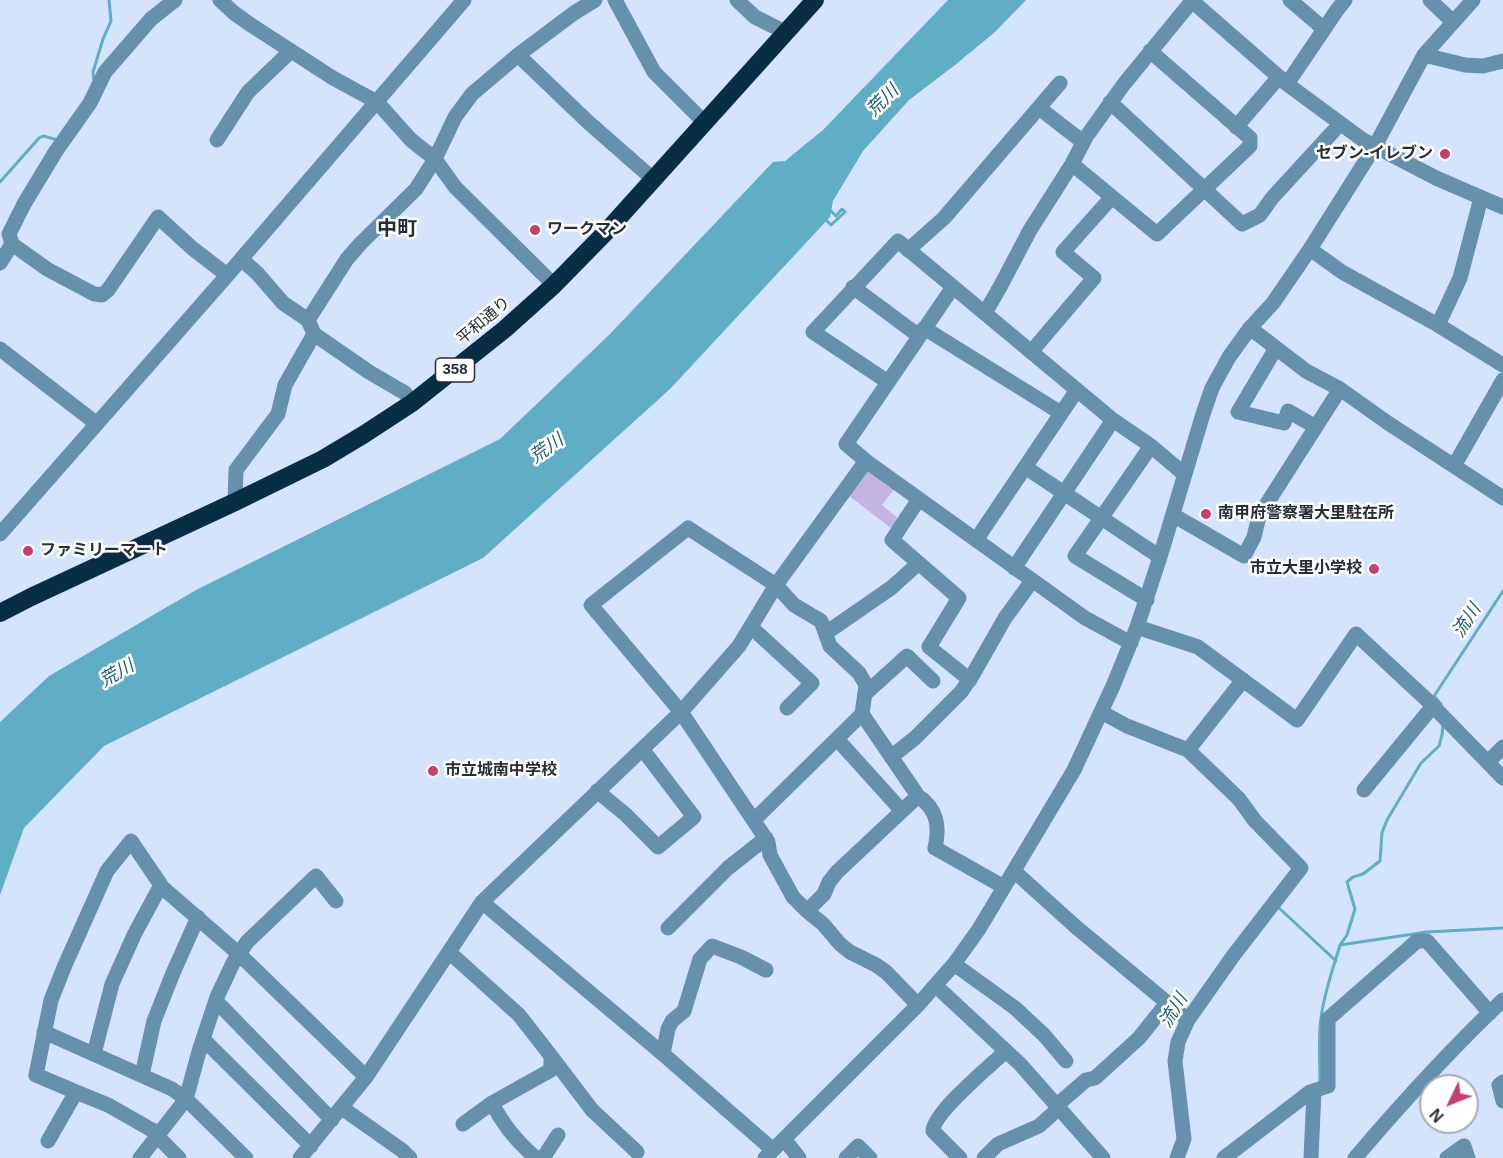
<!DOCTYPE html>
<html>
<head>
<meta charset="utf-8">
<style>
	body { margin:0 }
	#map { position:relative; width:1503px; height:1158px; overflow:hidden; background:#d5e4fd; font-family:Arial,sans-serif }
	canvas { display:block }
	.north { position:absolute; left:1419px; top:1074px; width:60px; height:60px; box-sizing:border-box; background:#fff; border:2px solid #a8abb0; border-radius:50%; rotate:227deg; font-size:16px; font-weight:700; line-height:24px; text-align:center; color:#262d39 }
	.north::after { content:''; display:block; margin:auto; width:21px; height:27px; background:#c93d71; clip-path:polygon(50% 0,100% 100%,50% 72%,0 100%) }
</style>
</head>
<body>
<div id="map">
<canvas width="1503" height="1158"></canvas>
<div class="north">N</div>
</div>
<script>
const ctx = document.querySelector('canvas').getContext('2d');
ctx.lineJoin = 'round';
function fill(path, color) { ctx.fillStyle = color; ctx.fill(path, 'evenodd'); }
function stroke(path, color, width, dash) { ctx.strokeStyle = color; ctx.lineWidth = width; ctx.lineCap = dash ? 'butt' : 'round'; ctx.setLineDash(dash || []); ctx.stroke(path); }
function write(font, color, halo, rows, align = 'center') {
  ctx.font = font + ' Arial,"Noto Sans JP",sans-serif'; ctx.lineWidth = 5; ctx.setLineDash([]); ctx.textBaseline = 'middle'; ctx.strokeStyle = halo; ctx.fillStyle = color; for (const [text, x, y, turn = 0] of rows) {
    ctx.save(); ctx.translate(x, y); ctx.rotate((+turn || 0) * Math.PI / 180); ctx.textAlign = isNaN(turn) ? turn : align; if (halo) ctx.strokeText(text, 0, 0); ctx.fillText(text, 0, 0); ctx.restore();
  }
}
fill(new Path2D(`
	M 870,464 L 898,484 L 882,505 L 899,519 L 892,529 L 848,495 Z`), '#c4b3e5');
fill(new Path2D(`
	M 948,0 L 1026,0 L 995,32 L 955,65 L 909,100 L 863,151 L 833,201 L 830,217 L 670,389 L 483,558 L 104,746 L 24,828 L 0,895 L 0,722 L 49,676 L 196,590 L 500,439 L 610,334 L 773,162 L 785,161 L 823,130 Z`), '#5faec5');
stroke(new Path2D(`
	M 94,80 L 93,72 L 103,39 L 111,21 L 109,0
	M 0,182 L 39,138 L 43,136 L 58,140
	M 826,220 L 831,225 L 845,212 L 842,209 L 836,216 L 831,211
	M 1441,704 L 1434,696 L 1503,591
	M 1278,907 L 1336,961
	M 1340,945 L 1347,935 L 1355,909 L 1347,882 L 1353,877 L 1363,874 L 1380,861 L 1382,833 L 1387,820 L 1421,763 L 1439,746 L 1442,735 L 1443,724
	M 1320,1084 C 1320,1062 1318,1040 1321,1018 C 1324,993 1333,969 1340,945 L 1427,932 L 1503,928`), '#5faec5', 3);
stroke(new Path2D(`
	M 220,0 L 234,13 L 251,25 L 333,78 L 377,102 L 411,140 L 435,159 L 455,187 L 554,285
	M 615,0 L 654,72 L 704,122
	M 737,0 L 755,17 L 785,32
	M 1191,0 L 1287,84 L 1363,140 L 1436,178 L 1503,207
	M 1290,0 L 1324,29
	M 1430,0 L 1453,22
	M 518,55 L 588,122 L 653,179
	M 1424,55 L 1465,65 L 1483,66 L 1503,61
	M 1287,84 L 1337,10 L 1345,0
	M 1110,102 L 1242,224 L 1260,215 L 1272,198 L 1340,124
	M 1039,108 L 1083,142
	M 1236,127 L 1279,77
	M 217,140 L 248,92 L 291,51
	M 1072,164 L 1157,234 L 1250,146 L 1250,138 L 1150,51
	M 12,244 L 47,269 L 94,294 L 102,295 L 108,290 L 158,217 L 192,248 L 227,275
	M 1310,249 L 1342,272 L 1438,325 L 1503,365
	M 908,250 L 944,218 L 1060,83
	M 241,259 L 257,273 L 283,303 L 308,320 L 314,334 L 369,372 L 405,393 L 412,403
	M 0,263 L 12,244 L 9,234 L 24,204 L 56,151 L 90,103 L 105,72 L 151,19 L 175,0
	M 853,287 L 919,336
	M 985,313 L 1000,287 L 1030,230 L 1072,164 L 1086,137 L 1124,84 L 1192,1
	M 308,320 L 347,259 L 361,243 L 416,189 L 435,159 L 455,117 L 472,94 L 518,55 L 574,13 L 595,0
	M 1438,325 L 1460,278 L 1481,198
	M 924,328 L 1061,413
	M 1250,328 L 1306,371 L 1340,389 L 1388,423 L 1503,498
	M 1276,348 L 1238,412 L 1284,423 L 1288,411 L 1316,427
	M 0,349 L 97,424
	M 1031,352 L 1094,278 L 1063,252 L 1112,197
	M 888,382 L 813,332 L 898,241 L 1113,420 L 1151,446 L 1184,474
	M 866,461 L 846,444 L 953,287
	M 1454,466 L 1503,380
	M 1025,467 L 1160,557
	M 919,499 L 892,540 L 959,598 L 929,647 L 970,680
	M 235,502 L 236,470 L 278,414 L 285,385 L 314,334
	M 1173,515 L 1244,556 L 1254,537 L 1259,516 L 1340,389
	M 0,534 L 224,279 L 464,0
	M 976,540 L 1077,390
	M 1014,568 L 1113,420
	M 1147,600 L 1075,556 L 1151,446
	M 751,627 L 812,683 L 787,708
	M 1137,627 L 1198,647 L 1297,720 L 1356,634 L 1427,700 L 1503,778
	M 826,633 L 891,588 L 919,563
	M 865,694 L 907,656 L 933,681
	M 1101,712 L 1127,726 L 1188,750 L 1239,799 L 1255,821 L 1301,868 L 1233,956 L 1188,1020 L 1178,1042 L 1175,1061 L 1184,1139 L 1177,1158
	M 862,714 L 918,796 C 937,809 940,826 935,848 L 1004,887
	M 837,739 L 902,811
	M 1188,750 L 1243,680
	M 891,757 L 915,738 L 961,692 L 972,676 L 1005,618 L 1032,581
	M 1488,762 L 1503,747
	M 1364,790 L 1433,706
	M 597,791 L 625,814 L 658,847 L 694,817 L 643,750
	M 754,820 L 862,714 L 866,685 L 859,673 L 830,646 L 821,621 L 794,605 L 776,585 L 688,528 L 591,605 L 681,712 L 768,842 L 770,855 L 793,897 L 807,911 L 823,924 L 840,944 L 850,952 L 876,965 L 886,972 L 918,1005
	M 1014,871 L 1076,927 L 1188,1020
	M 482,902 L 663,1054 L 773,1150
	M 807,911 L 824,894 L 829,882 L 837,872 L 918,796
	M 668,928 L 728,868 L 766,838
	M 449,952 L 519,1015 L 551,1056 L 551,1070 L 492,1103 L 463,1124
	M 954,964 L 1015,1008 L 1044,1035 L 1066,1061
	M 936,986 L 1020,1064 L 1103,1158
	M 216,1001 L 332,1120
	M 44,1032 L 172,1089 L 186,1099 L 246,1158
	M 203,1039 L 311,1146
	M 94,1054 L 112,984 L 135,933 L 161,885
	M 663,1054 L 668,1029 L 672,1021 L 684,1011 L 700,959 L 712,946 L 741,957 L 766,970
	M 551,1056 L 592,1110 L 637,1152
	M 142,1075 L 154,1021 L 173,973 L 198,917
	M 1503,1082 L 1499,1085 L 1503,1101
	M 76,1092 L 108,1105 L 159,1134
	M 492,1103 C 503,1125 517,1142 536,1158
	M 1056,1106 L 1086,1080 L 1095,1078 L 1139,1038 L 1167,1003
	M 342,1108 L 403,1151 L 410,1158
	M 157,1136 L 179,1158
	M 784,1139 L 799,1158
	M 48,1141 L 76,1092 L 36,1075 L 51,1000 L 65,965 L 107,871 L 131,841 L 163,888 L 239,954 L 366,1077
	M 140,1158 L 186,1099 L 200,1048 L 217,997 L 233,963 L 247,942 L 316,876 L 336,901
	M 300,1158 L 366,1077 L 482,902 L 681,712 L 739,646 L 776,585 L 866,461 L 1085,618 L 1131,643
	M 543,1158 L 558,1135
	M 765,1158 L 918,1005 L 954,964 L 979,929 L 1074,770 L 1113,686 L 1137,627 L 1160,557 L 1203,414 L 1212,388 L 1229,357 L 1250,328 L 1273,303 L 1310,249 L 1375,146 L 1424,55 L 1473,0
	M 846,1158 L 858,1146 L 870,1158
	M 960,1158 L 933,1131 C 933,1113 991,1065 1006,1051
	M 984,1158 L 998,1144 L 1039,1126 L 1058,1109
	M 1224,1158 L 1310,1092 L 1328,1086 L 1328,1019 L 1417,941 L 1427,941 L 1490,1013
	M 1311,1158 L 1314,1091
	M 1355,1158 C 1402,1103 1450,1050 1503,1000
	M 1447,1158 L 1464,1146 L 1468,1158`), '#6590ae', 15);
stroke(new Path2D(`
	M 0,613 L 31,597 L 235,502 L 323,459 L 363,435 L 412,403 L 505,329 L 554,285 L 605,233 L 815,0`), '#082e45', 18);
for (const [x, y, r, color] of [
	[1445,154,6,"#c93d71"],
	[535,230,6,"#c93d71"],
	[1206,514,6,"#c93d71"],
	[28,551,6,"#c93d71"],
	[1374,569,6,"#c93d71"],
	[433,771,6,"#c93d71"]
]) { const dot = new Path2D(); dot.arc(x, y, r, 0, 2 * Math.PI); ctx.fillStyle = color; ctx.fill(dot); stroke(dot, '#fff', 2); }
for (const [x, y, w] of [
	[455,370,39]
]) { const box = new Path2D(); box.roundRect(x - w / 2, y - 12, w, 24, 4.5); ctx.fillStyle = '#fff'; ctx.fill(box); stroke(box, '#262d39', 1.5); }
write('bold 15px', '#262d39', null, [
	["358",455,370]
]);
write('bold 16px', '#262d39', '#fff', [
	["セブン-イレブン",1433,154,"right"],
	["ワークマン",547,230],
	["南甲府警察署大里駐在所",1218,514],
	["ファミリーマート",40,551],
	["市立大里小学校",1362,569,"right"],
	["市立城南中学校",445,771]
], 'left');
write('16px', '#262d39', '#fff', [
	["平和通り",484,321,-40]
]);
write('italic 18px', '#1b5c6d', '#fff', [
	["荒川",883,101,-45],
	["荒川",547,449,-35],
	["流川",1467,621,-57],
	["荒川",117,674,-30],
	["流川",1174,1011,-59]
]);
write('bold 20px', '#262d39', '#fff', [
	["中町",397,229]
]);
</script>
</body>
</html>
